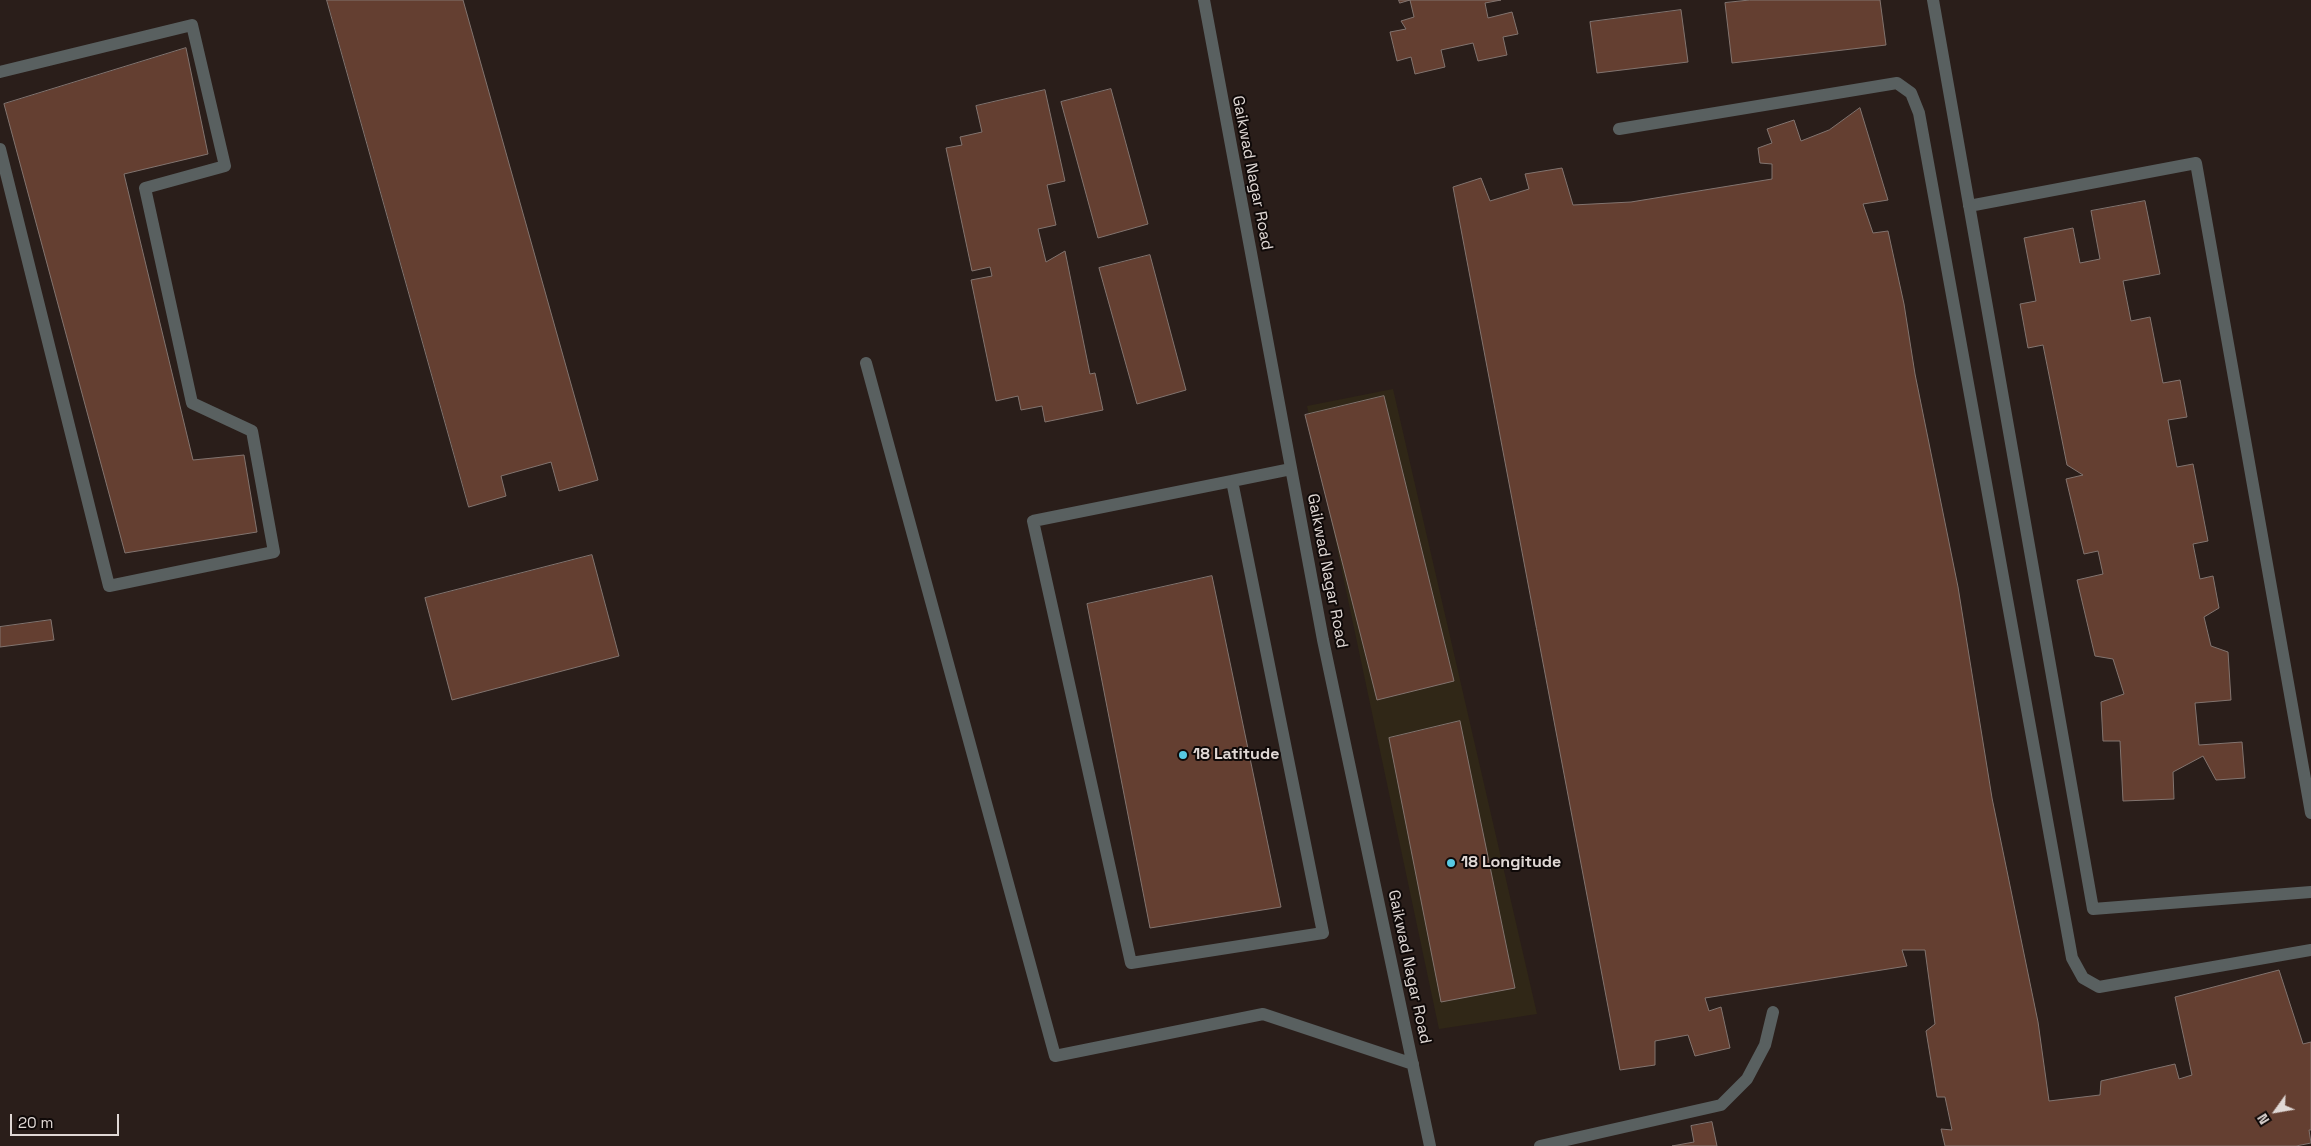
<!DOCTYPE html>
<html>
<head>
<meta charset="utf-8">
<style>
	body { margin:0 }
	#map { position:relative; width:2311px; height:1146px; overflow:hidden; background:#2a1e1a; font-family:"Space Grotesk",sans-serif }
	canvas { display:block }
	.north { position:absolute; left:2251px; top:1086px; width:50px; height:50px; -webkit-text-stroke:4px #0f0908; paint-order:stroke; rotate:238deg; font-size:14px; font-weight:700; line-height:20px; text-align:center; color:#e0d8d5 }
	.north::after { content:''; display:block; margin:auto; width:18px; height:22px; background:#e0d8d5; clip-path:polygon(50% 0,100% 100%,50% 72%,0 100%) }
	.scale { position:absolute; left:10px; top:1114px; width:109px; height:22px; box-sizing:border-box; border:2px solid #e0d8d5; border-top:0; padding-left:6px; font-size:15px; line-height:18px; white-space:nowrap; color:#e0d8d5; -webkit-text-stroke:4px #0f0908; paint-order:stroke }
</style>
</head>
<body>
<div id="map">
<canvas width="2311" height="1146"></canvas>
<div class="north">N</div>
<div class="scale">20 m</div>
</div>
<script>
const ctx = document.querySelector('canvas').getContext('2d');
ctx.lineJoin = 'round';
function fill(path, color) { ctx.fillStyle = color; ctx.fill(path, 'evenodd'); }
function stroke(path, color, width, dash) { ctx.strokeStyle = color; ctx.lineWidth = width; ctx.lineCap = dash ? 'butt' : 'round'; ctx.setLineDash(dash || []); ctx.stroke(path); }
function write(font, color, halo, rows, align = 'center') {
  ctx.font = font + ' "Space Grotesk",sans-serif'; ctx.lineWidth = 4; ctx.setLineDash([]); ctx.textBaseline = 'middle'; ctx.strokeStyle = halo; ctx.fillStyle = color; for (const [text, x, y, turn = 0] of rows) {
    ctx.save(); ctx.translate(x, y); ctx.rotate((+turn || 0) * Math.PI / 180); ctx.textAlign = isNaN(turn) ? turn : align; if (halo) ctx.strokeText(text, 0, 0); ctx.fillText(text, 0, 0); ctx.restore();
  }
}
fill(new Path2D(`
	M 1393,389 L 1537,1014 L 1439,1029 L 1307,406 Z`), '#302717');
const building = new Path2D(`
	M 327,0 L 463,0 L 598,480 L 559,491 L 551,462 L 501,476 L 506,496 L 469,507 Z
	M 1399,0 L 1501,0 L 1485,3 L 1488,18 L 1512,12 L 1518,34 L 1503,37 L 1507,55 L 1478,61 L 1473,43 L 1441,50 L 1445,67 L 1415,74 L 1411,57 L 1397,61 L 1390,32 L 1406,29 L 1401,21 L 1414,17 L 1410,0 L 1400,3 Z
	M 1750,0 L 1880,0 L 1886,45 L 1732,63 L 1725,3 Z
	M 1681,10 L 1688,62 L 1597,73 L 1590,22 Z
	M 186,48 L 208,154 L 124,174 L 193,460 L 244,455 L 257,532 L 125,553 L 4,104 Z
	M 1111,89 L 1148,224 L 1098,238 L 1061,102 Z
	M 1045,90 L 1065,181 L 1047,185 L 1056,225 L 1038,229 L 1046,262 L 1065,251 L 1090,374 L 1095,373 L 1103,410 L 1045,422 L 1042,406 L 1021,410 L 1018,396 L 996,401 L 971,280 L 992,276 L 990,267 L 972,271 L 946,148 L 962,145 L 960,137 L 982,132 L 976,106 Z
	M 1860,108 L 1888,200 L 1863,204 L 1873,233 L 1888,231 L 1904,304 L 1915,374 L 1958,587 L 1992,798 L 2038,1022 L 2049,1101 L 2100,1095 L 2101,1081 L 2175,1064 L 2179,1079 L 2192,1075 L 2175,997 L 2279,970 L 2303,1044 L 2311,1042 L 2311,1130 L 2309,1130 L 2311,1143 L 2296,1146 L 1945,1146 L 1941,1129 L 1952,1130 L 1945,1097 L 1937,1097 L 1926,1031 L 1935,1024 L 1925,950 L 1902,950 L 1907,966 L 1705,998 L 1709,1011 L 1721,1007 L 1730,1048 L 1695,1056 L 1688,1035 L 1655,1041 L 1655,1065 L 1620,1070 L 1453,187 L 1481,178 L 1490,201 L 1529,189 L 1525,174 L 1562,168 L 1573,205 L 1631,202 L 1772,179 L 1772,164 L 1760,163 L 1758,148 L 1772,143 L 1767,129 L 1794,120 L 1801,141 L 1829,130 Z
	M 2145,201 L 2160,274 L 2123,281 L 2131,321 L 2150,317 L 2163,383 L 2180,380 L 2187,417 L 2168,420 L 2177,467 L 2193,464 L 2208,541 L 2193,544 L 2200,579 L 2213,576 L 2219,608 L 2204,617 L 2211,646 L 2228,652 L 2231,700 L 2195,703 L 2199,745 L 2242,742 L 2245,778 L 2216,780 L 2203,756 L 2173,772 L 2174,799 L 2123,801 L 2120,741 L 2103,741 L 2101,702 L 2124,694 L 2113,659 L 2095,656 L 2077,580 L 2103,574 L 2098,551 L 2084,554 L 2066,479 L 2083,475 L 2067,465 L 2043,345 L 2028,348 L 2020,304 L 2036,301 L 2024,238 L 2073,228 L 2080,263 L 2100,259 L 2091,211 Z
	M 1150,255 L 1186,390 L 1137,404 L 1099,268 Z
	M 1384,396 L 1454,681 L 1377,700 L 1305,415 Z
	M 592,555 L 619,656 L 452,700 L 425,598 Z
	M 1212,576 L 1281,907 L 1150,928 L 1087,604 Z
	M 51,620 L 54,640 L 0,647 L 0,627 Z
	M 1460,721 L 1515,988 L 1441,1002 L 1389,738 Z
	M 1712,1122 L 1717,1146 L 1672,1146 L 1694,1142 L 1691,1126 Z`);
fill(building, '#643f31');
stroke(building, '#82746f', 1);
stroke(new Path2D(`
	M 1204,0 L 1323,640 L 1430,1146
	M 1933,0 L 2093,909 L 2311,892
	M 0,72 L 192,25 L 225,166 L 145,188 L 192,403 L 252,431 L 274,552 L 109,586 L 0,149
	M 1619,129 L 1897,83 L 1911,93 L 1919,113 L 2072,958 L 2083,978 L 2099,987 L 2311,950
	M 1969,206 L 2196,163 L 2311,813
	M 866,363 L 1055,1056 L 1263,1014 L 1413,1064
	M 1232,481 L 1323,933 L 1131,963 L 1033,521 L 1232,481 L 1291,469
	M 1540,1146 L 1721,1105 L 1747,1079 L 1765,1045 L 1773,1012`), '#596060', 12);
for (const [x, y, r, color] of [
	[1183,755,5,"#57c9e3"],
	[1451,863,5,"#57c9e3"]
]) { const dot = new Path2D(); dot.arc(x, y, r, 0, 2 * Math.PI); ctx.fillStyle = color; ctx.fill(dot); stroke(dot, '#0f0908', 2); }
write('16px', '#e0d8d5', '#0f0908', [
	["Gaikwad Nagar Road",1252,173,79],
	["Gaikwad Nagar Road",1327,571,79],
	["Gaikwad Nagar Road",1409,967,78]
]);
write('bold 16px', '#e0d8d5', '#0f0908', [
	["18 Latitude",1193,755],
	["18 Longitude",1461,863]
], 'left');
</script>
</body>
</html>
